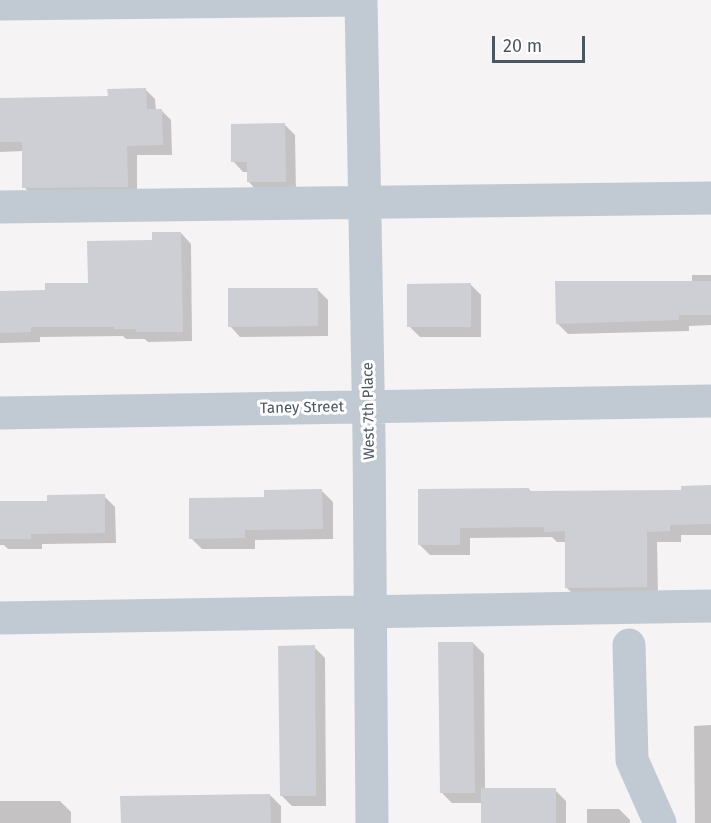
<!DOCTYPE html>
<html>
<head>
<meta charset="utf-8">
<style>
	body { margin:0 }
	#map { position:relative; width:711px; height:823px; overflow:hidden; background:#f5f3f3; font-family:"Fira Sans",sans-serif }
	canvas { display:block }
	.scale { position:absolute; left:492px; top:36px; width:93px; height:27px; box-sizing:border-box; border:3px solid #4a5661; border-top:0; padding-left:8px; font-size:18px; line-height:21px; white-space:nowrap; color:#4a5661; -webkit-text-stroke:4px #fff; paint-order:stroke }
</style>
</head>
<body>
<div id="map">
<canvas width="711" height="823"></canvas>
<div class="scale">20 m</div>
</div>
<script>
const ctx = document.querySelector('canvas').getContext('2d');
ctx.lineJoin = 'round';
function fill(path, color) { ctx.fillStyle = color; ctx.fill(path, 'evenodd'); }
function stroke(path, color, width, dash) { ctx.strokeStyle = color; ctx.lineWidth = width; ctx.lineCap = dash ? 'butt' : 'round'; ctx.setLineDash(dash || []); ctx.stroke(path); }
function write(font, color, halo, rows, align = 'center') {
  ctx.font = font + ' "Fira Sans",sans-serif'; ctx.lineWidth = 6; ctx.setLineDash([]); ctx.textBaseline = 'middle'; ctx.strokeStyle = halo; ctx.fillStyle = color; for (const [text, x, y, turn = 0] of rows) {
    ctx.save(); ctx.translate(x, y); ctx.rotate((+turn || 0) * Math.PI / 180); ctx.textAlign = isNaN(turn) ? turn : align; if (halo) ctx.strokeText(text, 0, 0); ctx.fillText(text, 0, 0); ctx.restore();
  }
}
fill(new Path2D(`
	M 146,90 L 155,99 L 156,110 L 161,110 L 171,120 L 172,155 L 137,155 L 137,196 L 34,197 L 24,187 L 23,151 L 0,152 L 0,99 L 109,97 Z
	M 284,124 L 295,135 L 296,192 L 259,193 L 249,182 L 248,172 L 243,172 L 233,161 Z
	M 181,233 L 191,244 L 192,341 L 148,342 L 145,339 L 126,339 L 123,336 L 40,337 L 40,342 L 0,343 L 0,293 L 46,292 L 90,285 L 154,242 Z
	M 692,275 L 711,275 L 711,325 L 689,326 L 689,331 L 568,334 L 557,323 L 692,282 Z
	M 470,284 L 481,295 L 481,337 L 420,337 L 409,326 Z
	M 317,289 L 328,300 L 328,336 L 240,337 L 230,326 Z
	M 711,487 L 711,535 L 681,535 L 681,542 L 657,542 L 658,597 L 577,598 L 566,587 L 566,542 L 557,542 L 552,537 L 470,538 L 470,555 L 430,555 L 420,545 L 529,489 L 532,493 L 683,491 Z
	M 322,491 L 333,502 L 333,539 L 255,540 L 255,549 L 202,549 L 191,538 L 266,498 Z
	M 104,496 L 115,507 L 116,543 L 42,544 L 42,549 L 8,549 L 4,545 L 0,545 L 0,503 L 48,503 Z
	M 473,643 L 484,654 L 485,790 L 555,790 L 566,801 L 566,823 L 482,823 L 482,803 L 452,803 L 441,792 Z
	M 314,647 L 325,658 L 326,806 L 292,806 L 281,795 Z
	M 711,725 L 711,823 L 695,823 L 694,726 Z
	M 270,795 L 281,806 L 281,823 L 123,823 Z
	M 0,801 L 60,801 L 71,812 L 71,823 L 0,823 Z
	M 587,809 L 619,809 L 630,820 L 630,823 L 587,823 Z`), '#0003');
fill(new Path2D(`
	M 146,88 L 147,109 L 162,109 L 163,145 L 127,146 L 128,187 L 22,188 L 22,142 L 0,142 L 0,98 L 108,96 L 107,89 Z
	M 285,123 L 286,182 L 247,182 L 247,162 L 231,162 L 231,124 Z
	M 152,232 L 181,232 L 183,332 L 136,332 L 136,329 L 114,329 L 114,327 L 31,327 L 31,332 L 0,333 L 0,291 L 45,290 L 45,283 L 88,283 L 87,241 L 152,240 Z
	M 555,281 L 711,281 L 711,315 L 679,315 L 679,320 L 556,324 Z
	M 471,283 L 471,327 L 407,327 L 407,284 Z
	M 228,288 L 318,288 L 318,326 L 228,327 Z
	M 711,485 L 711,524 L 670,525 L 670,531 L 647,532 L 647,587 L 565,588 L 565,531 L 544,532 L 544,527 L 460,528 L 460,545 L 418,545 L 418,489 L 529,488 L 529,491 L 681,490 L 681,486 Z
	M 322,489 L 323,529 L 245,530 L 245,538 L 189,539 L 189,498 L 264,497 L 264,490 Z
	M 105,494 L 105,533 L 31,534 L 31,539 L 0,539 L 0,501 L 47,501 L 47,495 Z
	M 438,642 L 473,642 L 475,793 L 440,793 Z
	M 315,645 L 316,796 L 280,796 L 278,646 Z
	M 481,788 L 556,788 L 556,823 L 481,823 Z
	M 270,794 L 271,823 L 121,823 L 120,796 Z`), '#cdcfd5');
stroke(new Path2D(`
	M 361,0 L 369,438 L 372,823
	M 0,4 L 355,0
	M 0,207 L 711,198
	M 0,413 L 711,401
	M 0,618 L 711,606
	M 629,645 L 632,760 L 660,823`), '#c1cad2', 33);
write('15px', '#4a5661', '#fff', [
	["Taney Street",302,408,-1],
	["West 7th Place",369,411,-91]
]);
</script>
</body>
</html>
